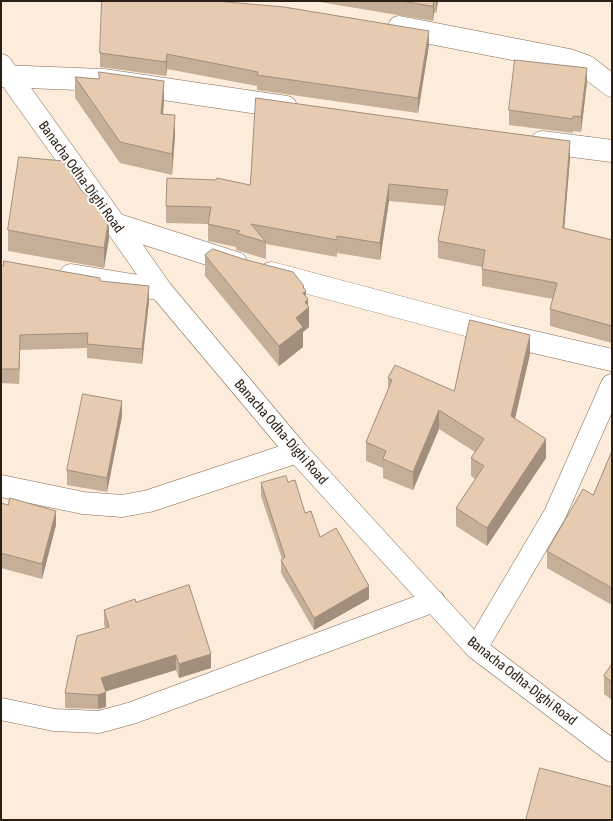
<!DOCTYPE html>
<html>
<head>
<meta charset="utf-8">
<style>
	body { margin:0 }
	#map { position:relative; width:613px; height:821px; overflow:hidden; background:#fdecdc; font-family:"Asap Condensed",sans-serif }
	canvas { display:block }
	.frame { position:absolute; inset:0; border:2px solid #291f15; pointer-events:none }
</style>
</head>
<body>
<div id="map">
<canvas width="613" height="821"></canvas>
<div class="frame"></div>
</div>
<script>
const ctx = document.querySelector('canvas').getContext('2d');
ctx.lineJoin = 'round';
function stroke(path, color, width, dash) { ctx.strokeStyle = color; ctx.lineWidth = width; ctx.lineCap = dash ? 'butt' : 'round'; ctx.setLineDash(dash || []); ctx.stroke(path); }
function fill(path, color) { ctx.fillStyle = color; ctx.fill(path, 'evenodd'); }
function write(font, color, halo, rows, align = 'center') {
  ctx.font = font + ' "Asap Condensed",sans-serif'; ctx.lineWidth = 4; ctx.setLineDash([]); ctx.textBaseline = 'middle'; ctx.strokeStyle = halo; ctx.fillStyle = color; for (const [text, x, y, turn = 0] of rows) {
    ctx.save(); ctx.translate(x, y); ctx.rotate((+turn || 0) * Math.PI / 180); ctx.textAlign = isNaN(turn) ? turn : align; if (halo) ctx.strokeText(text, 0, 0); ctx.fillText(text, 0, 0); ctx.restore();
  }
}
const minor = new Path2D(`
	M 399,27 L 569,60 L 586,66 L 612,86
	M 1,65 L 115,224 L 161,290 L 297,452 L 476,648 L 612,751
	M 1,76 L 103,80 L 286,107
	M 542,142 L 612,151
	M 115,224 L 236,263
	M 271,273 L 508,336 L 612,360
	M 71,275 L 157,289
	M 1,486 L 83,503 L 122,506 L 149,501 L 297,452
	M 476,648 L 555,514 L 612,385
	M 1,709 L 54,720 L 99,722 L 132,713 L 434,601`);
stroke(minor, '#856c55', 23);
stroke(minor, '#fff', 22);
fill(new Path2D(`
	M 314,1 L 438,1 L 436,13 L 434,13 L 433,21 Z
	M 429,45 L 418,113 L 257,90 L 257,86 L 167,69 L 166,76 L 100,67 L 100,53 Z
	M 75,77 L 164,101 L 163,114 L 175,136 L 172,175 L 120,163 L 75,98 Z
	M 587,82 L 581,132 L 573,131 L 573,133 L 509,125 L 509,110 Z
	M 570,158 L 564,228 L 612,240 L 612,343 L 550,326 L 550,309 L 553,299 L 482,286 L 482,267 L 438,258 L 438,241 L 445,206 L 389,201 L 380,260 L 337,253 L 337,257 L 266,244 L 266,259 L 236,250 L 236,247 L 208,241 L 208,224 L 166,223 L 166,206 L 250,185 Z
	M 8,230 L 109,238 L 104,268 L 8,251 Z
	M 205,255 L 306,296 L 308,306 L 309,327 L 303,332 L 303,347 L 279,366 L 205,276 Z
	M 1,266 L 100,281 L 149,301 L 142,364 L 87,358 L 87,348 L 20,350 L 19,384 L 1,383 Z
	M 530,354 L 515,419 L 546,458 L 487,546 L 456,526 L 456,508 L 475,479 L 471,476 L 471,458 L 475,452 L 439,429 L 413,490 L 383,478 L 383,468 L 366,461 L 366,442 L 388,390 L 388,378 L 454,391 Z
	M 122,416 L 107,492 L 67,485 L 67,470 Z
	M 612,451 L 612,605 L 547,568 L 547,551 L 593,495 Z
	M 288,482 L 305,513 L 320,537 L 369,599 L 314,630 L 281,573 L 281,560 L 282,559 L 261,496 L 261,483 Z
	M 1,503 L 56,525 L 42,579 L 1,568 Z
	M 136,602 L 211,668 L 179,678 L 176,670 L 105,691 L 106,707 L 98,709 L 65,708 L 65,693 L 105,628 L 104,624 L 104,610 Z
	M 612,664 L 612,700 L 604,694 L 604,676 Z`), '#c6af98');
fill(new Path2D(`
	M 434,1 L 434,13 L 433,21 L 433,6 Z
	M 436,1 L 438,1 L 436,13 Z
	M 429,31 L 429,45 L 418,113 L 418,98 Z
	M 167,54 L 167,69 L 166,76 L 166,62 Z
	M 587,68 L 587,82 L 581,132 L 581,117 Z
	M 164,81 L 164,101 L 161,134 L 161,114 Z
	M 175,115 L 175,136 L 172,175 L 172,154 Z
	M 570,141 L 570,158 L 563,245 L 563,228 Z
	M 389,184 L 389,201 L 380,260 L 380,243 Z
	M 109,217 L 109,238 L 104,268 L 104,248 Z
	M 149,286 L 149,301 L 142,364 L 142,349 Z
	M 304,286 L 304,292 L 306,291 L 306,301 L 308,299 L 308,308 L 309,307 L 309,327 L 303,332 L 303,347 L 279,366 L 279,346 L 296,318 L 303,287 Z
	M 20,335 L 20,350 L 19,384 L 19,369 Z
	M 530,335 L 530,354 L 511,435 L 511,416 Z
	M 122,401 L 122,416 L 107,492 L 107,478 Z
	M 439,410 L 439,429 L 413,490 L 413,472 Z
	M 546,439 L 546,458 L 487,546 L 487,528 Z
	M 56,511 L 56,525 L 42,579 L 42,564 Z
	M 369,586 L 369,599 L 314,630 L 314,618 Z
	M 211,654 L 211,668 L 179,678 L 179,664 Z
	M 176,655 L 176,670 L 101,693 L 101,678 Z
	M 106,692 L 106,707 L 98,709 L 98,695 Z`), '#a18e7c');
const building = new Path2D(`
	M 102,1 L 216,1 L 284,7 L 429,31 L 418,98 L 257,75 L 258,72 L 167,54 L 166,62 L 100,53 Z
	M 402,1 L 434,1 L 433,6 Z
	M 515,60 L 587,68 L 581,117 L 573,116 L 573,119 L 509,110 Z
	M 99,72 L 164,81 L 161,114 L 175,115 L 172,154 L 120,142 L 75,77 L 99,79 Z
	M 256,98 L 463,127 L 570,141 L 563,228 L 612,240 L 612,326 L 550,309 L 557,283 L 482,269 L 485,250 L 438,241 L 448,190 L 389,184 L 380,243 L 337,236 L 337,240 L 251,224 L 266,242 L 236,233 L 240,231 L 208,224 L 211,207 L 166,206 L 167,178 L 216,180 L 217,178 L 250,185 Z
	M 19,157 L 64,161 L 81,190 L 106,212 L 109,217 L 104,248 L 8,230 Z
	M 213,249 L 243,259 L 293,272 L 304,286 L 303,287 L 306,291 L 303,293 L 308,299 L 305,302 L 309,307 L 296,318 L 303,327 L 279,346 L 205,255 Z
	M 4,261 L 100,278 L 100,281 L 149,286 L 142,349 L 87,344 L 88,333 L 20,335 L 19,369 L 1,369 L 1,266 L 3,266 Z
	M 470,320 L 530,335 L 511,416 L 546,439 L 487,528 L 456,508 L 484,466 L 471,458 L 484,439 L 439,410 L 413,472 L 383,459 L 386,451 L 366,442 L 392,380 L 388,378 L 395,365 L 454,391 Z
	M 83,394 L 122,401 L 107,478 L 67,470 Z
	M 612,451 L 612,588 L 547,551 L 583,489 L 593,495 Z
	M 286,476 L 288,482 L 295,480 L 305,513 L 311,511 L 320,537 L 336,528 L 369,586 L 314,618 L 281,560 L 285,557 L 261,483 Z
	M 10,498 L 56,511 L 42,564 L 1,553 L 1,503 L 8,505 Z
	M 189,585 L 211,654 L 179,664 L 176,655 L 101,678 L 106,692 L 98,695 L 65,693 L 77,636 L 109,627 L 104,610 L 135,599 L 136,602 Z
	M 612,664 L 612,682 L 604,676 Z
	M 540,768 L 612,787 L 612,820 L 526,820 Z`);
fill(building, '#e6cbb1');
stroke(building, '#a18e7c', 1);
write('14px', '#291f15', '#fcfcfc', [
	["Banacha Odha-Dighi Road",81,177,54],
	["Banacha Odha-Dighi Road",281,432,49],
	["Banacha Odha-Dighi Road",522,681,38]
]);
</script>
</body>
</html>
